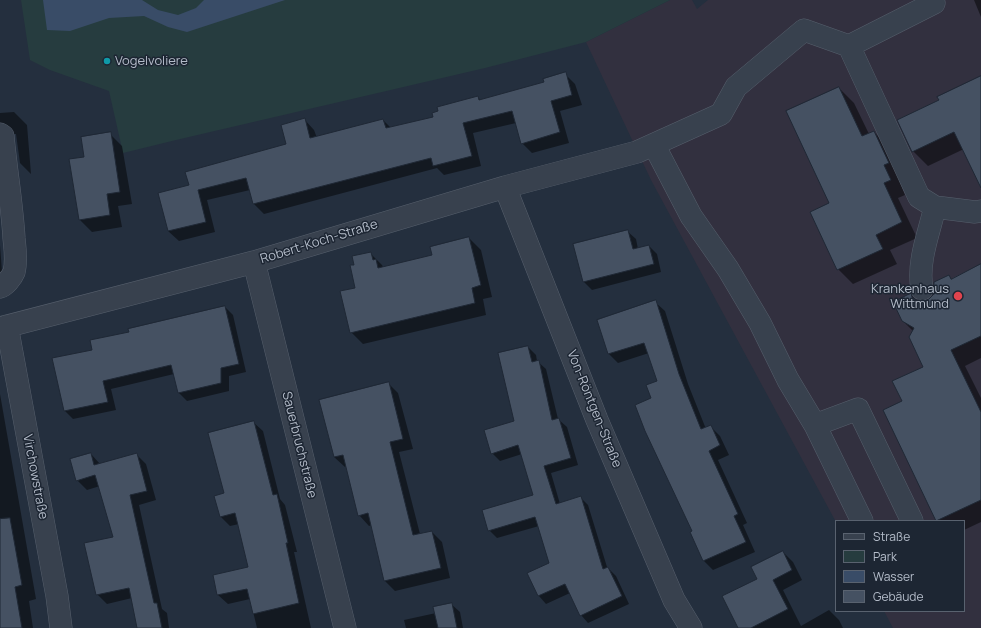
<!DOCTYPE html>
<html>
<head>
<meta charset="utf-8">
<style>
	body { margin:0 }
	#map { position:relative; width:981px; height:628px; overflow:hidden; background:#242f3e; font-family:Manrope,sans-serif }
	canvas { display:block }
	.legend { position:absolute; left:835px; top:520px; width:130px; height:92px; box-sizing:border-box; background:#1d2633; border:1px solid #59626f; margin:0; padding:5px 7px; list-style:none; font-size:12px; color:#b4bcc9 }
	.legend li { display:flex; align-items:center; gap:8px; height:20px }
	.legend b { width:20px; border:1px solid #59626f }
</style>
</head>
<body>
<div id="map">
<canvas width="981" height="628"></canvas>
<ul class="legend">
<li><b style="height:5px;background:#38414e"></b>Straße</li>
<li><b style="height:11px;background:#263c3f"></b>Park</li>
<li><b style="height:11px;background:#394c67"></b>Wasser</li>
<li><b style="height:11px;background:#455162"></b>Gebäude</li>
</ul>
</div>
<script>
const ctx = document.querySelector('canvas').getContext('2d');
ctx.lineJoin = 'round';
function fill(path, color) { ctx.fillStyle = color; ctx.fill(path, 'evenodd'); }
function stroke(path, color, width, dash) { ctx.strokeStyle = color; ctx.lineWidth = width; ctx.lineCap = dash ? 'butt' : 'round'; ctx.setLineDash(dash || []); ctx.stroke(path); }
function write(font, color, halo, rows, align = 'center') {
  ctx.font = font + ' Manrope,sans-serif'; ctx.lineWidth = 3; ctx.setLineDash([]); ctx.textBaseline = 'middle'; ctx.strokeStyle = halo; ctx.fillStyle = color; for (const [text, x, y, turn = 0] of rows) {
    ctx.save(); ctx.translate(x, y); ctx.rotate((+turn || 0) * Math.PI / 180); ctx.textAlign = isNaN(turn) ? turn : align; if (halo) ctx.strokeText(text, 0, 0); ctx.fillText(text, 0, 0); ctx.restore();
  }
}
fill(new Path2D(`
	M 670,0 L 692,0 L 697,9 L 708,0 L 981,0 L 981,628 L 893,628 L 884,611 L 964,611 L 964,521 L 836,522 L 651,180 L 586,42 Z`), '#32303f');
fill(new Path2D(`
	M 21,0 L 670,0 L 586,42 L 485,68 L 176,140 L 123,153 L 109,91 L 50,70 L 30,60 Z`), '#263c3f');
fill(new Path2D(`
	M 43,0 L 142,0 L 158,10 L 178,15 L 196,8 L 204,0 L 285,0 L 187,32 L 168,27 L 144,16 L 109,18 L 70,31 L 47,30 Z`), '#394c67');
fill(new Path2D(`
	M 974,0 L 981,0 L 981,17 Z
	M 565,74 L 575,84 L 582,105 L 560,111 L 569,143 L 532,153 L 522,143 L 516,123 L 473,133 L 481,166 L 444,175 L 437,168 L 264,214 L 254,204 L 250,190 L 207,200 L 215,232 L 179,241 L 168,231 L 190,186 L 288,145 L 304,119 L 314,130 L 317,138 L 383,120 L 391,128 L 434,117 L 478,97 L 481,101 L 545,83 Z
	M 981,77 L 981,176 L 964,149 L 928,166 L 913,151 L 940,100 Z
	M 839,88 L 854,103 L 869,134 L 874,132 L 889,147 L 904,178 L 899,180 L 905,195 L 898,198 L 917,238 L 890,250 L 897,264 L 853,284 L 838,269 L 830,203 Z
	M 14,112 L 27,125 L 31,174 L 20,163 L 16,134 L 14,134 L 7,136 L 0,179 L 0,113 Z
	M 110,134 L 122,146 L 132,204 L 118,206 L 122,227 L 92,232 L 80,220 L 86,157 Z
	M 627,231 L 636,239 L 638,249 L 649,246 L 657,254 L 661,272 L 592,290 L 584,282 Z
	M 469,238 L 481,250 L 492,297 L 483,299 L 486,315 L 363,344 L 351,332 L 356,288 L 355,265 L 370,253 L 382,265 L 383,267 L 434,256 Z
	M 0,245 L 2,272 L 0,272 Z
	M 981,265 L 981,358 L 965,366 L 981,398 L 981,522 L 964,530 L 964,521 L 937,521 L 884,411 L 903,402 L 924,368 L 913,331 L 903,321 L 910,294 L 918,302 L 923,302 L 930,300 L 949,276 L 952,279 Z
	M 655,302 L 665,311 L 688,384 L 706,429 L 710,426 L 720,436 L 729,455 L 718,460 L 747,523 L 743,525 L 755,552 L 713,570 L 704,561 L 691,532 L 693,532 L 652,399 L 658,381 L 649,353 L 618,363 L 609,354 L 598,320 Z
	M 225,307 L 233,315 L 246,372 L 229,376 L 229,391 L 187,401 L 179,393 L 174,374 L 111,389 L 116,410 L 73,419 L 65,411 L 54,359 L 93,350 L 130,332 Z
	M 528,347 L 536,355 L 537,361 L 546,369 L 558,419 L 567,427 L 578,465 L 551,473 L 560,504 L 580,497 L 588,505 L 607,567 L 616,576 L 629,604 L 588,623 L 581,615 L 570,593 L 546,604 L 539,596 L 528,573 L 550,563 L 539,526 L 497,538 L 489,530 L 534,495 L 522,454 L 500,461 L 492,453 L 515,422 Z
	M 388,383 L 398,393 L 413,449 L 399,452 L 420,534 L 432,532 L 442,542 L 450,578 L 395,591 L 385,581 L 372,525 L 369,526 L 359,515 L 347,466 L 345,467 L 334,457 Z
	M 0,394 L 36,599 L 29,601 L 33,628 L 0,628 Z
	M 253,422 L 263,431 L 280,499 L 285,505 L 297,552 L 294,552 L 311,628 L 257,628 L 250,599 L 228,604 L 218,595 L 249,568 L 239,524 L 230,526 L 221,517 L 225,494 Z
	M 91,454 L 100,464 L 136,454 L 146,464 L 156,500 L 139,505 L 162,609 L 167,613 L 169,628 L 138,628 L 132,598 L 107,604 L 97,594 L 114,537 L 100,486 L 87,490 L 77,480 Z
	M 783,552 L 793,562 L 802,580 L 783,590 L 801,626 L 829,610 L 839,620 L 843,628 L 739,628 L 758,580 Z
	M 451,604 L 460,612 L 463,628 L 406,628 L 404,620 L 436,613 Z`), '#0007');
const building = new Path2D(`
	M 566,72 L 572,95 L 551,101 L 560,132 L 521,144 L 512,111 L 463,123 L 472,156 L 433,166 L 431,158 L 253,204 L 246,178 L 198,190 L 206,222 L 168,231 L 158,193 L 189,185 L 185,172 L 286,144 L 281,125 L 305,118 L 310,138 L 383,119 L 386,128 L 433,117 L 432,113 L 438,111 L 437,107 L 478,96 L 479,100 L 544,82 L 543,79 Z
	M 981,76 L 981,188 L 954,132 L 912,152 L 897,120 L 939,100 L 937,97 Z
	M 839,87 L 862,136 L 874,131 L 889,163 L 884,165 L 891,180 L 884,183 L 902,222 L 876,235 L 883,249 L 837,270 L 810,212 L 829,203 L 786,111 Z
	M 111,132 L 120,192 L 107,194 L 110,215 L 79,220 L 69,159 L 84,157 L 81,137 Z
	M 628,230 L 633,249 L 649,245 L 654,264 L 583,282 L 573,244 Z
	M 469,237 L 481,285 L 472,288 L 475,303 L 350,333 L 340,291 L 355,288 L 350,265 L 354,265 L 352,256 L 371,252 L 373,260 L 376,259 L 378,268 L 432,255 L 430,247 Z
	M 981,264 L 981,336 L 951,350 L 981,412 L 981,500 L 936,521 L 883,410 L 902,401 L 892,381 L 923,367 L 909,337 L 914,328 L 902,321 L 893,302 L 911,293 L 912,297 L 917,301 L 923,301 L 929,299 L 934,294 L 934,282 L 949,275 L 951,279 Z
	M 656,300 L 679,374 L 701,429 L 711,425 L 720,445 L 709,451 L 738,514 L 734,516 L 746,542 L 703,561 L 690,532 L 692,531 L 645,431 L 635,405 L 651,398 L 646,385 L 657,381 L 644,343 L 608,354 L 597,320 Z
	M 225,306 L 239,364 L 221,368 L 221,383 L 178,393 L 171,365 L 103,381 L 108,402 L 64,411 L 52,358 L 92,350 L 90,340 L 129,332 L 128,329 Z
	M 528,346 L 532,362 L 539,360 L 552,420 L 559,418 L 571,458 L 544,466 L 556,504 L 581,496 L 603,569 L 608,567 L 622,596 L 580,616 L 565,584 L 538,596 L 527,573 L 549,563 L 535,517 L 488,531 L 482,510 L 533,495 L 518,445 L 491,454 L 484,430 L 514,421 L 498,353 Z
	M 389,382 L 403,439 L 390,442 L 413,535 L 432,531 L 441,568 L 384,581 L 368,513 L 358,516 L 343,455 L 334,457 L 319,400 Z
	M 254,421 L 273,495 L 277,494 L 288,543 L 286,543 L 299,603 L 253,614 L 247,589 L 217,595 L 213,575 L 248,567 L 235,513 L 220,517 L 214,496 L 224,493 L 208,433 Z
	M 91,453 L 94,465 L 137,453 L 147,491 L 130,495 L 154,603 L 157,603 L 162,628 L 137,628 L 129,588 L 96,595 L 84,543 L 113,537 L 95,475 L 76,481 L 70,459 Z
	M 10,518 L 22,585 L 15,587 L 22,628 L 0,628 L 0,519 Z
	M 783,551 L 792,570 L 773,580 L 788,609 L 751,628 L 738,628 L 722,596 L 757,579 L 751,567 Z
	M 452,603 L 457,628 L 438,628 L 433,607 Z`);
fill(building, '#455162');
stroke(building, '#1f2835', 1);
const minor = new Path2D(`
	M 849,46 L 934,3 L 932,0
	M 0,134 L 3,136 C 6,170 12,204 14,238 C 15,249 17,261 14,272 C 12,277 5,286 0,287
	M 654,145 L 691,216 L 728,269 L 760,323 L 788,380 L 815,425 L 862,521
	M 505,187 L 597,420 L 674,600 L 691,628
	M 254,262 L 345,628
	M 922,289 C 917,262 929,233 935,207
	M 7,326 L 57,596 L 61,628
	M 0,328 L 254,262 L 505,187 L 637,152 L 721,114 L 736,87 L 804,30 L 849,46 L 919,197 L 935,207 L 975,212 L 981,211
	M 815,425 L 858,409 L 912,521`);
stroke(minor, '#565f6c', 23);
stroke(minor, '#38414e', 22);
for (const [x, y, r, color] of [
	[107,61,4,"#0f9aa8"],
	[958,296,5,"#e0444e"]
]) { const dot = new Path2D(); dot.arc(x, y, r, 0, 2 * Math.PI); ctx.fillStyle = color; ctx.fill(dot); stroke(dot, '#1d2633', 1.5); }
write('13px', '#b4bcc9', '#1d2633', [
	["Vogelvoliere",115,61],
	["Krankenhaus",949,289,"right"],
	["Wittmund",949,304,"right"]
], 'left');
write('13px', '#b4bcc9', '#1d2633', [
	["Robert-Koch-Straße",319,242,-17],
	["Von-Röntgen-Straße",594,409,68],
	["Sauerbruchstraße",299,445,76],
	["Virchowstraße",35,477,79]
]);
</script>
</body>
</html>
